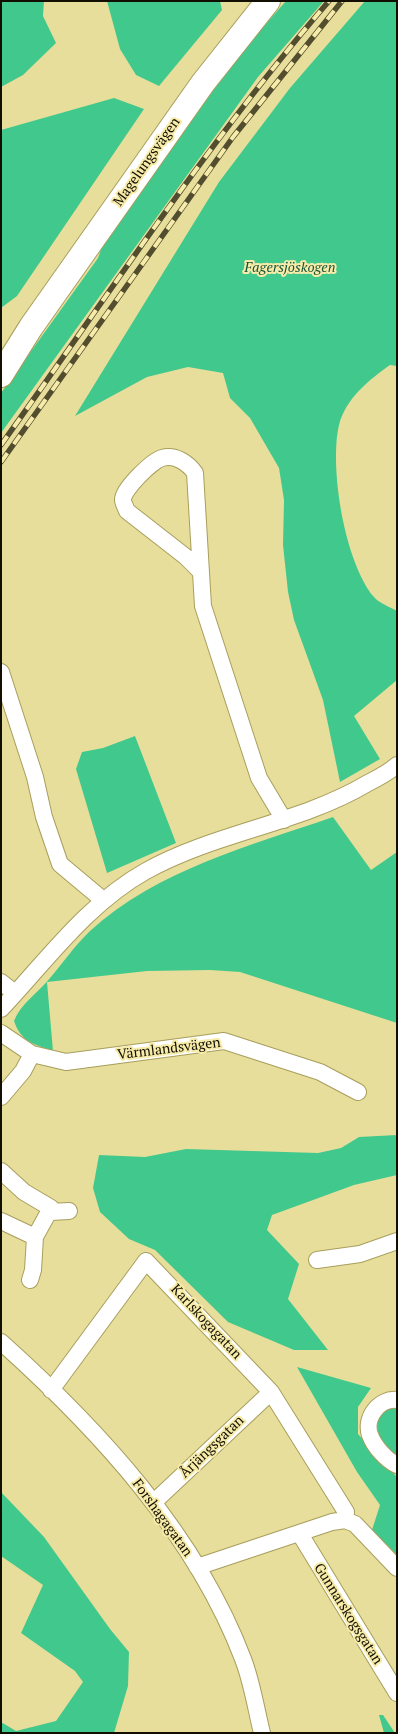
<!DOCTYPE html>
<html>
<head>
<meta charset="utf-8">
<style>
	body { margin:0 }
	#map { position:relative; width:398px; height:1734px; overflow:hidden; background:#e8de9b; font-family:"PT Serif",serif }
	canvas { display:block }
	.frame { position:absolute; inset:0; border:2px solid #120e00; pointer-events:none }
</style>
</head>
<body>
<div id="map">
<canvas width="398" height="1734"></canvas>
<div class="frame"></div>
</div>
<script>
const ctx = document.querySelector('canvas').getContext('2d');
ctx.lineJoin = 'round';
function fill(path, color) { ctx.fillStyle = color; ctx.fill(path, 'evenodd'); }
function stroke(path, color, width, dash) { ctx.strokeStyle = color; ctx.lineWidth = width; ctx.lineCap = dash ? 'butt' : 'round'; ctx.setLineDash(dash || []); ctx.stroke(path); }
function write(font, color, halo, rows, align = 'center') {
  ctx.font = font + ' "PT Serif",serif'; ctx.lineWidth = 4; ctx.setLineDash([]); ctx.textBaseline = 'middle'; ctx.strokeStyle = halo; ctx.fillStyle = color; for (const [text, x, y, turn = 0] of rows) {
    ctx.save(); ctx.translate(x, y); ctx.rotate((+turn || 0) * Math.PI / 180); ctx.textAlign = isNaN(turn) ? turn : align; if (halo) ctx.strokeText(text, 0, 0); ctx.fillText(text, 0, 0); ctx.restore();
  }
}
fill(new Path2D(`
	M 1,1 L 44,1 L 43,16 L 56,43 L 23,75 L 1,87 Z
	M 107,1 L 220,1 L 222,10 L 159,86 L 136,75 L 120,49 Z
	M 286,1 L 324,1 L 258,77 L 1,433 L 1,393 L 98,258 L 103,244 L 240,53 Z
	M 365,1 L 397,1 L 397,366 L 390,365 C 369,380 346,398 339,425 C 329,468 345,563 374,597 C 379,603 390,607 397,611 L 397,680 L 354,716 L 380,759 L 340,782 L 323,700 L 294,620 L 288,592 L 283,545 L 284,500 L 279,468 L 250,418 L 230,398 L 223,373 L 188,367 L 147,377 L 75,416 L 219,182 L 290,88 Z
	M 114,98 L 144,109 L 17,296 L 1,308 L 1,130 Z
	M 135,736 L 176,843 L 107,873 L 76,769 L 82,752 L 103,748 Z
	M 333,817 L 371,870 L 397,852 L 397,1023 L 240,972 L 210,970 L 147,971 L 47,982 L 53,1051 C 34,1044 21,1042 14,1021 C 21,1003 38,993 50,978 C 63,963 75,945 90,931 C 157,870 249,846 333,817 Z
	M 397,1135 L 397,1175 L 354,1185 L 272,1215 L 267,1230 L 299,1264 L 288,1299 L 328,1350 L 294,1350 L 228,1322 L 155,1250 L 129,1239 L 100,1212 L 93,1188 L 99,1155 L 145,1157 L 186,1149 L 318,1153 L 341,1148 L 359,1137 Z
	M 297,1367 L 371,1388 L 358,1407 L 358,1434 L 397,1477 L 397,1555 L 372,1530 L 380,1505 L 357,1472 Z
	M 388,1408 L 397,1409 L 397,1458 C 382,1445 366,1422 388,1408 Z
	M 1,1492 L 44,1537 L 110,1629 L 129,1652 L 128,1686 L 114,1733 L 1,1733 L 1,1722 L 16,1731 L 56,1721 L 83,1682 L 75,1671 L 21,1633 L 43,1585 L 1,1556 Z
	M 379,1715 L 383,1715 L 395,1733 L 384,1733 Z`), '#41c98d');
const minor = new Path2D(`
	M 201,572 L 186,557 L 127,511 C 126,508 123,503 123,500 C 122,490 152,461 162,458 C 175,454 188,463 195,473 L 203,606 L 259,778 L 284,820
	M 1,672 L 35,777 L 44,817 L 60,864 L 103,900
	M 1,982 L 15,993
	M 1,1009 C 47,960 87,904 146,871 C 216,832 299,824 368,783 C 378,778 388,773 397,765
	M 1,1033 L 32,1054 L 66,1062 L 224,1041 L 320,1072 L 358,1092
	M 1,1097 L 23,1071 L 32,1054
	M 1,1171 L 24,1192 L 51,1208 L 35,1237 L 1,1221
	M 51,1212 L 69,1211
	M 317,1260 L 360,1254 L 397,1241
	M 30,1280 L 33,1270 L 35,1237
	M 1,1342 C 99,1430 196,1535 243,1659 C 252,1682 256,1709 262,1733
	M 51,1390 L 146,1261 L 271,1392 L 346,1512 L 345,1520
	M 397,1400 C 379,1398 364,1418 370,1435 C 374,1446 386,1460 397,1465
	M 154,1502 L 271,1392
	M 300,1534 L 397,1693
	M 197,1567 L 332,1522 L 345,1520 L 355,1524 L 397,1568`);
const secondary = new Path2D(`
	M 1,375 L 31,327 L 203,83 L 268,1`);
stroke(minor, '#a89e5d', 18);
stroke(secondary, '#a89e5d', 26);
stroke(minor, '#fff', 16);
stroke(secondary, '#fff', 24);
const rail = new Path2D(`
	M 1,445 C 108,296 209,140 329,1
	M 1,462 L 233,137 L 342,1`);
stroke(rail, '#534d2f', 5.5);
stroke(rail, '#f6eba8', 4, [11]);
write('14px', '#120e00', '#f6eba8', [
	["Magelungsvägen",147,162,-55],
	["Värmlandsvägen",169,1049,-7],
	["Karlskogagatan",206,1322,47],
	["Årjängsgatan",212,1447,-44],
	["Forshagagatan",162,1518,54],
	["Gunnarskogsgatan",348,1614,58]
]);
write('italic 14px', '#175339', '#f6eba8', [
	["Fagersjöskogen",290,268]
]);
</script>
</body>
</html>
